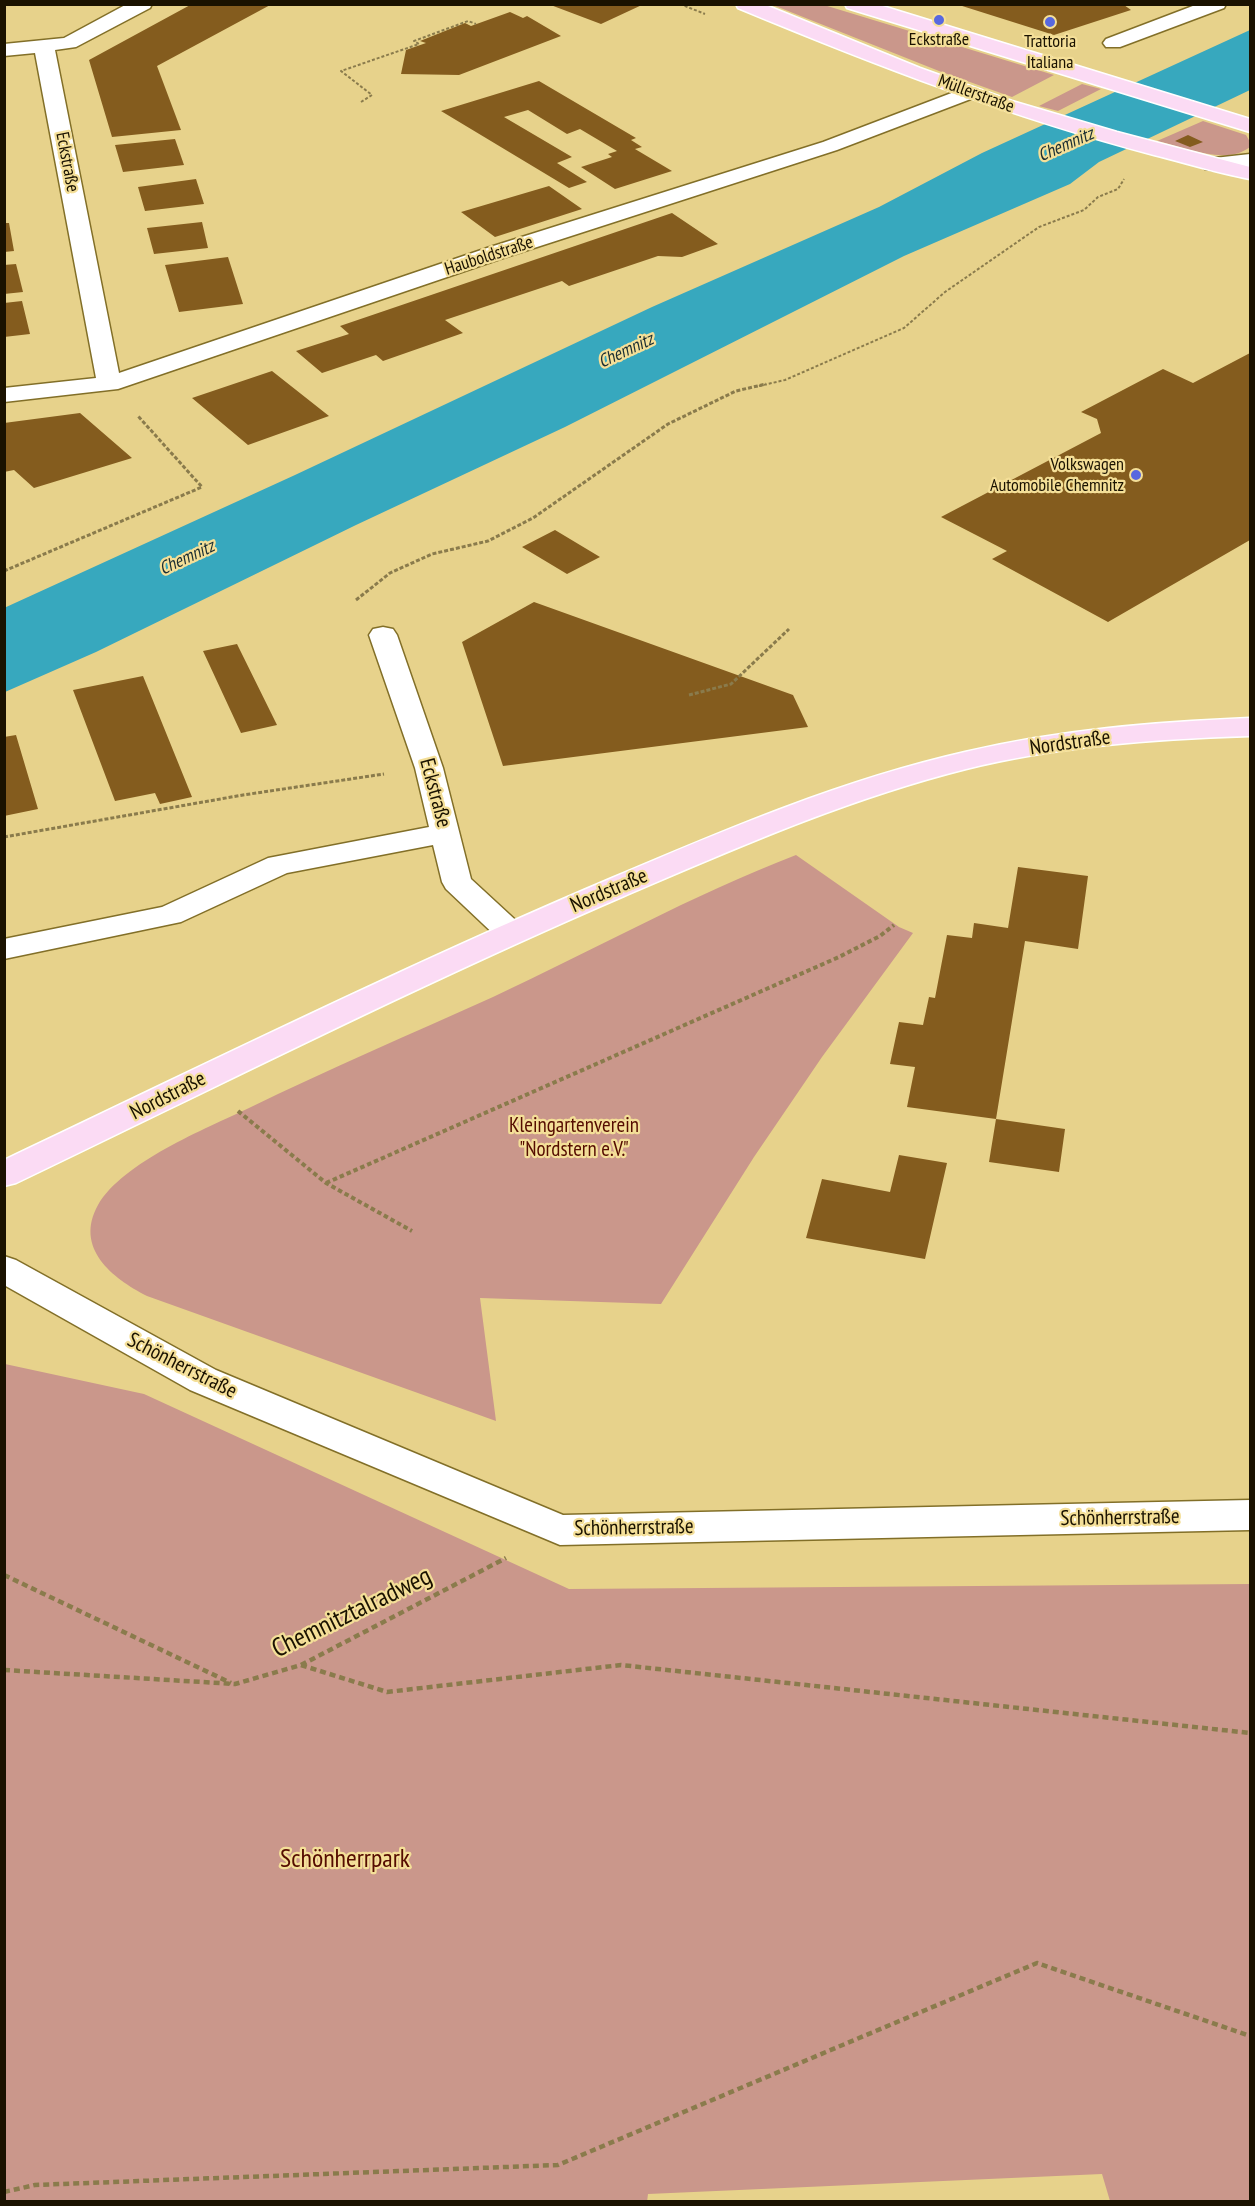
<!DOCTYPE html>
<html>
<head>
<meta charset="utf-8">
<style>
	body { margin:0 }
	#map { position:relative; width:1255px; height:2206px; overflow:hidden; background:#e7d28b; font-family:"PT Sans Narrow",sans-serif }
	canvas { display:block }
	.frame { position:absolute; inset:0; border:6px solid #1a1200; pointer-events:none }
</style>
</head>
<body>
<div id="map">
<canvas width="1255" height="2206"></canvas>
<div class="frame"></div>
</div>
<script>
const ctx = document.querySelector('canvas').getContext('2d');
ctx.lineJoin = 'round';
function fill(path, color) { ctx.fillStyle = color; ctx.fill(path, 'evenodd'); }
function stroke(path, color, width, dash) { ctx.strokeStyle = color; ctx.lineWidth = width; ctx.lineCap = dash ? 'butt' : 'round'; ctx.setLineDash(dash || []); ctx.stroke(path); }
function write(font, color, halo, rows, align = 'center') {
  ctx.font = font + ' "PT Sans Narrow",sans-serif'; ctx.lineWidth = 4.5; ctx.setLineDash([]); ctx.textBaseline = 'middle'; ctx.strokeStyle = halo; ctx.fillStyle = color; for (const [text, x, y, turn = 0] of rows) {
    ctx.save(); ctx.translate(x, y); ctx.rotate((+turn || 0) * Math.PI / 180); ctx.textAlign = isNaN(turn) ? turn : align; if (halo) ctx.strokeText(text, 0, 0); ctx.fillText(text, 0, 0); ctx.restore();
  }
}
fill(new Path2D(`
	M 773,5 L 824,5 L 1054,75 L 1012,97 L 939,71 Z
	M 1082,84 L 1101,89 L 1058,111 L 1039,106 Z
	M 1203,121 L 1246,135 L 1250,142 L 1250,147 C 1226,166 1184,147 1157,141 Z
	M 796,855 L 899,927 L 913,933 L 822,1057 L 754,1157 L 661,1304 L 480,1298 L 496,1421 L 147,1296 C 112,1278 74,1248 98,1205 C 123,1162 205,1129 249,1108 C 329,1069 411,1034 493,997 C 594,950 692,895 796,855 Z
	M 5,1364 L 144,1394 L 569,1589 L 1250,1584 L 1250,2201 L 1110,2201 L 1102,2174 L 648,2194 L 647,2202 L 5,2201 Z`), '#ca978b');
fill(new Path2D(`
	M 1250,30 L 1250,90 L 1099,162 L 1070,184 L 904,256 L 565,427 L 356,525 L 96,652 L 5,692 L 4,608 L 295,475 L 652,307 L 879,207 L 982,153 Z`), '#37a8be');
fill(new Path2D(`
	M 192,4 L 272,4 L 157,66 L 181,130 L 112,137 L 89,60 Z
	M 548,4 L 644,4 L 601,24 Z
	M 959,5 L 1124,5 L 1131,10 L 1054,35 Z
	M 510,12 L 523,18 L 527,16 L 561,36 L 459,75 L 401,74 L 406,50 L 426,43 L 420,41 L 465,23 L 471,26 Z
	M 539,81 L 636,138 L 631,140 L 642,147 L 635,149 L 672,171 L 615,189 L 581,167 L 612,157 L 608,154 L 617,151 L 580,129 L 567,134 L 528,110 L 504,117 L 572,157 L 557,163 L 587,182 L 569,188 L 441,111 Z
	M 1188,135 L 1203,142 L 1190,147 L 1175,141 Z
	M 175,139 L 184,165 L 123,172 L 115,145 Z
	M 196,179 L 204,204 L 145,211 L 138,187 Z
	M 549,186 L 582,209 L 495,237 L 461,212 Z
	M 672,213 L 718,244 L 682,257 L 658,256 L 569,286 L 562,281 L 445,320 L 463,333 L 383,361 L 376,355 L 322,373 L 296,351 L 349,334 L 340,326 Z
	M 202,222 L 208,248 L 154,254 L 147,228 Z
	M 4,223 L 9,223 L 14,251 L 4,252 Z
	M 228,257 L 243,304 L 179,312 L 165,265 Z
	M 16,264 L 23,292 L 4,294 L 4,265 Z
	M 22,301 L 30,334 L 4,337 L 4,303 Z
	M 1250,353 L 1250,540 L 1108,622 L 992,559 L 1007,551 L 941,517 L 1101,433 L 1097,419 L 1081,412 L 1163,369 L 1193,383 Z
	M 272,371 L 329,416 L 248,445 L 192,398 Z
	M 80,413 L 132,458 L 34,488 L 14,470 L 4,472 L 4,423 Z
	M 555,530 L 600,557 L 567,574 L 522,547 Z
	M 534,602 L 793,695 L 808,727 L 503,766 L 462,642 Z
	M 237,644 L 277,725 L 241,733 L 203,651 Z
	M 143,676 L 192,797 L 160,804 L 155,793 L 115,801 L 73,690 Z
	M 16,735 L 38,809 L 4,816 L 4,737 Z
	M 1018,867 L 1088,876 L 1078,949 L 1025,941 L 996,1119 L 907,1107 L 915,1067 L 890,1064 L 899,1022 L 923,1025 L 929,997 L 935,998 L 947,935 L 972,938 L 974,923 L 1008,928 Z
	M 996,1119 L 1065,1129 L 1059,1172 L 989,1162 Z
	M 899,1155 L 947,1163 L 925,1259 L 806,1238 L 822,1179 L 890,1192 Z`), '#845c1e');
const minor = new Path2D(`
	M 127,4 L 152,4 L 150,8 L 76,47 L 55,50 L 119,373 L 487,248 L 823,142 L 962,89 L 969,87 L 976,89 L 979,93 L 976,97 L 837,150 L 503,258 L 118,389 L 4,402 L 4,388 L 96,378 L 35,53 L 4,56 L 4,44 L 64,38 Z
	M 1198,4 L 1226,4 L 1224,8 L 1120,47 L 1106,47 L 1103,43 L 1106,39 Z
	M 1250,154 L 1250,166 L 1213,170 L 1205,169 L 1202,164 L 1205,159 Z
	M 383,627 L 393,629 L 397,635 L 443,768 L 471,879 L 522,926 L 526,933 L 522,940 L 511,943 L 500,940 L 446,889 L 442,882 L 433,845 L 287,873 L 181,922 L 4,959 L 4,939 L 162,907 L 268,858 L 429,827 L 415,768 L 369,635 L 373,629 Z
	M 4,1256 L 16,1260 L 216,1370 L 563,1515 L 1250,1500 L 1250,1530 L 560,1545 L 190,1390 L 4,1285 Z`);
const major = new Path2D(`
	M 736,4 L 763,4 L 920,68 L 1012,101 L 1117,132 L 1250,167 L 1250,179 C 1218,173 1186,163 1154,155 C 1010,117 875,65 738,8 Z
	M 845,4 L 876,4 L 1250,119 L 1250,132 L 847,8 Z
	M 1250,718 L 1250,736 C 1155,739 1059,746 966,769 C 847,799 736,848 624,896 C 418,985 218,1086 16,1183 L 4,1186 L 4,1160 C 206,1064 407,965 612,878 C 727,829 842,780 965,752 C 1058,730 1154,722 1250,718 Z`);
stroke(minor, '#826f28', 3);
stroke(major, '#fff', 3);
stroke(new Path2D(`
	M 680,4 L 705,14
	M 361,102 L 372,95 L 341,71 L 419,44 L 414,41 L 468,21 L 476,24
	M 759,386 L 785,380 L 904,328 L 945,292 L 1039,227 L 1084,210 L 1098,197 L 1118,189 L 1124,179`), '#8a7b4c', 2, [3, 2]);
stroke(new Path2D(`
	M 4,571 L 202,487 L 138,416
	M 356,600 L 390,573 L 432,554 L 488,541 L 533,518 L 668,424 L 736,391 L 766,384
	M 689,695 L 731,684 L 789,629
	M 4,837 L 243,795 L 384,774`), '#8a7b4c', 3, [4, 2]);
stroke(new Path2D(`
	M 238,1111 L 326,1183 L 412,1231
	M 326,1183 L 839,957 L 880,936 L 894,925`), '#8a7b4c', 4, [4.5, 3]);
stroke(new Path2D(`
	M 4,1575 L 231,1683
	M 301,1665 L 387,1692 L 621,1665 L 1250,1733
	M 4,1670 L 235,1684 L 301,1665 L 506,1558
	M 4,2192 L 35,2185 L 558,2165 L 1037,1963 L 1250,2036`), '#8a7b4c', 4.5, [6, 4]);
fill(minor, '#fff');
fill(major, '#fbdbf4');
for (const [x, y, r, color] of [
	[939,20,6,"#5868df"],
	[1050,22,6,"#5868df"],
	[1136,475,6,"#5868df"]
]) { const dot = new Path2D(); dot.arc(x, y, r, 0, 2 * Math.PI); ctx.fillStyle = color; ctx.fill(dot); stroke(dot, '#f4df98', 2); }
write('18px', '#1a1200', '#f4df98', [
	["Eckstraße",939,40],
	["Trattoria",1050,42],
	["Italiana",1050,63],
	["Volkswagen",1124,465,"right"],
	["Automobile Chemnitz",1124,486,"right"]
]);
write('18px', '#1a1200', '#f4df98', [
	["Müllerstraße",976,94,20],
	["Eckstraße",67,162,79],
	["Hauboldstraße",489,256,-18]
]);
write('italic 18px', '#1b2e33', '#f4df98', [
	["Chemnitz",1066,145,-24],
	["Chemnitz",626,351,-25],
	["Chemnitz",187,558,-25]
]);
write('21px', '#1a1200', '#f4df98', [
	["Nordstraße",1070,743,-8],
	["Eckstraße",435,793,75],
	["Nordstraße",609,891,-23],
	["Nordstraße",168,1096,-27],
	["Schönherrstraße",182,1366,27],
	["Schönherrstraße",1120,1518,-1],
	["Schönherrstraße",634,1528,-1]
]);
write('21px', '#550c00', '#f4df98', [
	["Kleingartenverein",574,1126],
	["\"Nordstern e.V.\"",574,1150]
]);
write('26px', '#1a1200', '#f4df98', [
	["Chemnitztalradweg",352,1613,-26]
]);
write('26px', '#550c00', '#f4df98', [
	["Schönherrpark",345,1860]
]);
</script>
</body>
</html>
